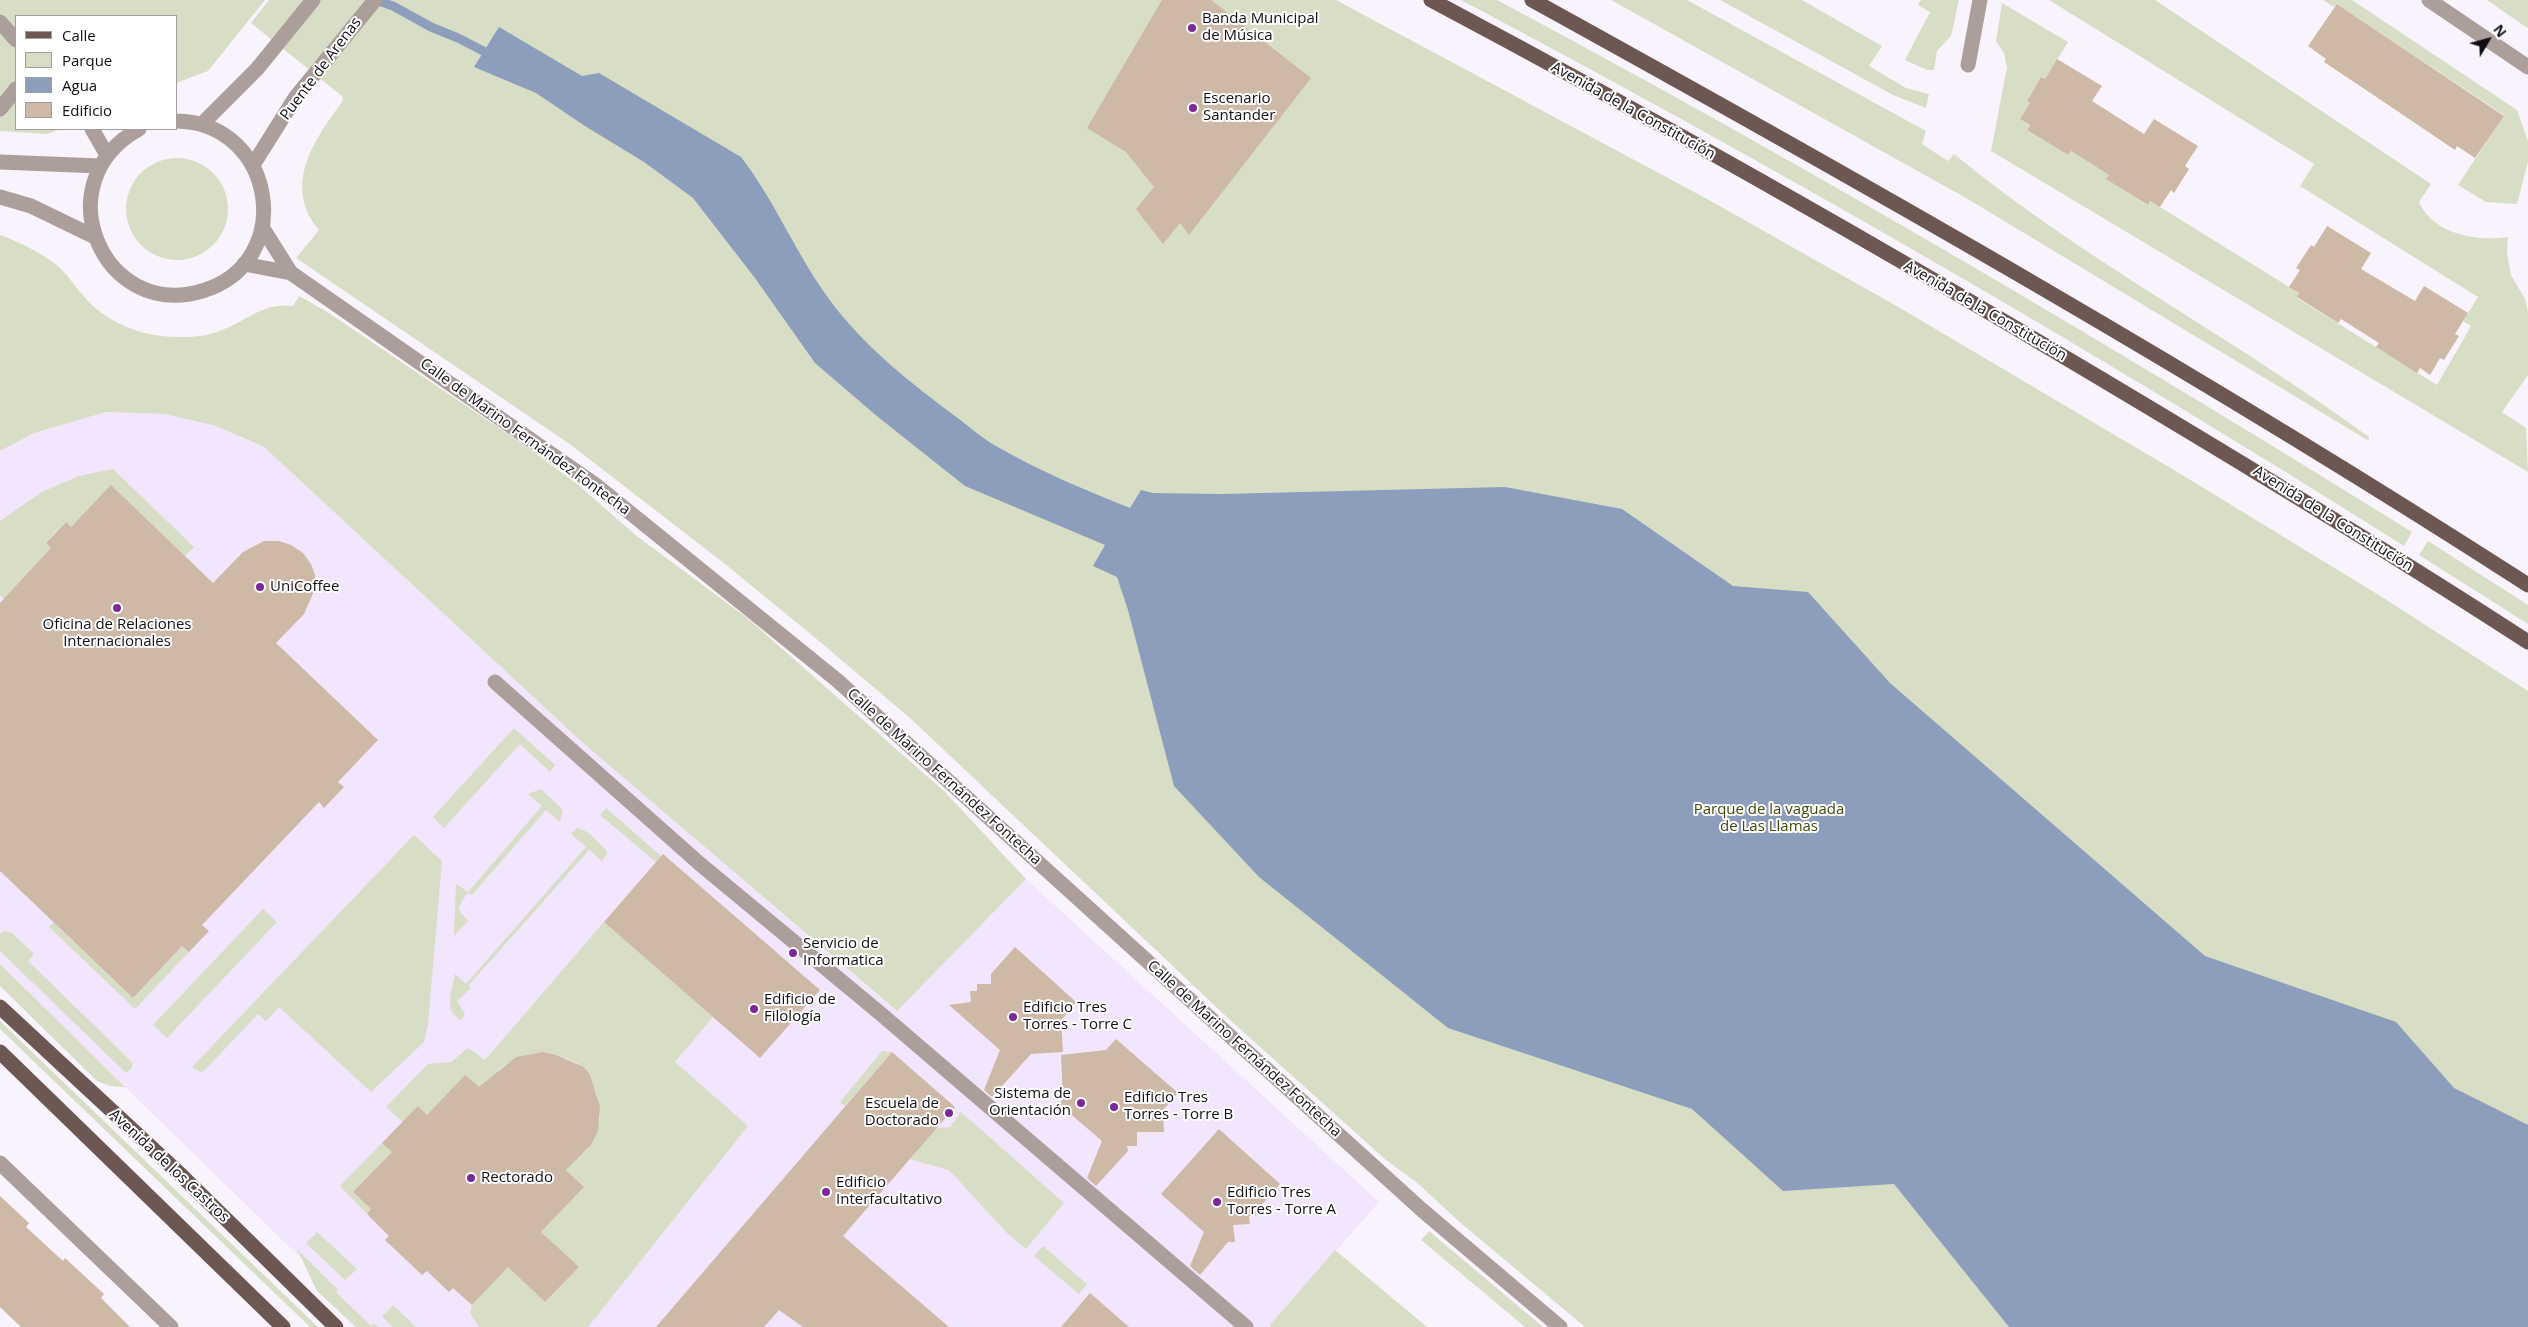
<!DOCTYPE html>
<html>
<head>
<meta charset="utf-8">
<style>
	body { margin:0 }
	#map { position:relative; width:2528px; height:1327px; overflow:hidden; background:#f9f3fd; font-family:"Open Sans",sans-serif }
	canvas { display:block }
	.legend { position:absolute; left:15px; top:15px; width:162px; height:115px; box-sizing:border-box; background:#fff; border:1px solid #a09ea1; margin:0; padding:6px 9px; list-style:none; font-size:15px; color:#120d15 }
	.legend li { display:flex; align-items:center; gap:10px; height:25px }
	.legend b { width:25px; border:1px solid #a09ea1 }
	.north { position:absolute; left:2463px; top:15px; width:50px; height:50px; -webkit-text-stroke:4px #fff; paint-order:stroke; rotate:53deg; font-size:14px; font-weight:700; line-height:20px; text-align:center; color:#120d15 }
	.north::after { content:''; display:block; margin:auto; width:18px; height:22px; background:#120d15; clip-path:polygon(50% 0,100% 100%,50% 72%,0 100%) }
</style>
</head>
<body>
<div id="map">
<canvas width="2528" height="1327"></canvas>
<ul class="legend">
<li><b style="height:6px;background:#6c5752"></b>Calle</li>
<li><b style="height:14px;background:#d8dec6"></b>Parque</li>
<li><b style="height:14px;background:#8d9dbc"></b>Agua</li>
<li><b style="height:14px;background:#ceb8a6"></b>Edificio</li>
</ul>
<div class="north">N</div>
</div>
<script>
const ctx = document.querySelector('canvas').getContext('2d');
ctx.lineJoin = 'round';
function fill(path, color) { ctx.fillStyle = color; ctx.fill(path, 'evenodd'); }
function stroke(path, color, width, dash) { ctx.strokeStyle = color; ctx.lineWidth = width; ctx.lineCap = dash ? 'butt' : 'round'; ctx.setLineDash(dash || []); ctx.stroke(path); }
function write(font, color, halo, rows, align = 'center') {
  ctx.font = font + ' "Open Sans",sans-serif'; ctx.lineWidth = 4; ctx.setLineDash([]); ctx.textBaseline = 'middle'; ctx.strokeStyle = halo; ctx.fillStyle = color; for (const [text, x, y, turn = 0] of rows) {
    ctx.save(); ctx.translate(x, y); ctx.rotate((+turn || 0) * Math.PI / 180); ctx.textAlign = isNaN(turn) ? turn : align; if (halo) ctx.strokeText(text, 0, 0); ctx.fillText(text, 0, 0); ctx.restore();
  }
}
fill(new Path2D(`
	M 106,412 L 165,414 L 216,426 L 264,447 L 584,744 L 896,1011 L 1026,879 L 1379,1202 L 1269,1327 L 356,1327 L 317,1291 L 304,1261 L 125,1087 L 110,1086 L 97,1081 L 0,986 L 0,451 L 34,433 Z`), '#f2e5fe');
fill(new Path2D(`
	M 0,0 L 265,0 L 208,71 L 176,83 L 176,16 L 16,16 L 16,129 L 61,129 L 47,134 L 0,131 Z
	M 269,0 L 1336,0 L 1709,200 L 1900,308 L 2179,473 L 2382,597 L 2528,691 L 2528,1327 L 1585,1327 L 1462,1224 L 1416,1182 L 1386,1160 L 1230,1020 L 910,718 L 813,636 L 725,564 L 571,445 L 296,258 L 319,230 C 282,186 314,140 342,102 L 343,97 L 251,23 Z
	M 1461,0 L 1497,0 C 1808,166 2113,346 2412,532 L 2404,546 C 2097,352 1782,170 1461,0 Z
	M 1611,0 L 1687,0 L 1926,131 L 1922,144 L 1948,161 L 1954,154 C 2083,260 2234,338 2369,437 L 2369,441 L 1966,198 Z
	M 1720,0 L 1802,0 L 1882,46 L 1869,66 L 1906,88 L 1929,94 L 1926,108 L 1893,95 Z
	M 1921,0 L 1959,0 L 1951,36 L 1937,51 L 1934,70 L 1927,70 L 1905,60 L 1930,12 L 1918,5 Z
	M 2049,0 L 2155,0 L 2431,184 L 2419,202 C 2433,234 2477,242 2508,237 L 2507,253 L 2511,275 L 2525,299 L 2528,312 L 2528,375 L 2502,412 L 2526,428 L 2528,472 L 1991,151 L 2007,67 L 2004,53 L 1996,41 L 2002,3 L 2068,42 L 2045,79 L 2041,77 L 2027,101 L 2030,103 L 2020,119 L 2029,125 L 2027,130 L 2068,155 L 2071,151 L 2109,175 L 2107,179 L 2147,205 L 2150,201 L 2160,207 L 2299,293 L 2297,298 L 2437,385 L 2471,326 L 2463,321 L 2478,297 L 2300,186 L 2314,164 Z
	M 2323,0 L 2352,0 L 2517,110 L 2528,141 L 2528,162 L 2517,204 L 2486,202 L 2458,185 L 2504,115 L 2337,4 L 2334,7 Z
	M 2487,0 L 2528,0 L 2528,28 L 2523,25 Z
	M126 209a51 51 0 1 1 102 0a51 51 0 1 1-102 0Z
	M 0,235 C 20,242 44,254 60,268 C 72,280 81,295 93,306 C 110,322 139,334 162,336 C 181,338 205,338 222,330 C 248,320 264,302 293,306 L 299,296 L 329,313 L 527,447 L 577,484 L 638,537 L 746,617 L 945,792 L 1026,879 L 897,1011 L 584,744 L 264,447 L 216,426 L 165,414 L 106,412 L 34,433 L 0,451 Z
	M 113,469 L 194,547 L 185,556 L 112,486 L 71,527 L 65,522 L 46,542 L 52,549 L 4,599 L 0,595 L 0,521 L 42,492 L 79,476 Z
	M 2428,541 L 2528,605 L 2528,624 L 2419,555 Z
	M 514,728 L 555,765 L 550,772 L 520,744 L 444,828 L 433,817 Z
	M 541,789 L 563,810 L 560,822 L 546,810 L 472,895 L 467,893 L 458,909 L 468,921 L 454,936 L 456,884 L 468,892 L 542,806 L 528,794 Z
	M 606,808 L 661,856 L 656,862 L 600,815 Z
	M 577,828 C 589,830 598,842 606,850 L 607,854 L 602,861 L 589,850 L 468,986 L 471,988 L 457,1001 L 465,1014 L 461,1020 C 443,1012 452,991 455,974 L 466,984 L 586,847 L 571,834 Z
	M 414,835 L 442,861 L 428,1024 L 424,1042 L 371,1092 L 279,1007 L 266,1021 L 258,1014 L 202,1073 L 192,1067 Z
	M 74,901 L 80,906 L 59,928 L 133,998 L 182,946 L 189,952 L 135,1009 L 49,927 Z
	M 263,909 L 277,922 L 167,1038 L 153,1025 Z
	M 604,922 L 713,1017 L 675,1062 L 748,1126 L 588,1327 L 479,1327 L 470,1313 L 472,1305 L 508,1267 L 545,1302 L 578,1268 L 541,1232 L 584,1187 L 566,1170 L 558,1130 L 583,1154 C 603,1135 604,1105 592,1083 C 589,1077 587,1070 582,1066 C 577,1062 571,1061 565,1058 C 539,1048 518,1054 497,1071 L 524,1097 L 483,1092 L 465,1075 L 427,1115 L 403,1122 L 386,1107 L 428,1064 L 451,1062 L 468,1048 L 485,1060 Z
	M 3,931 L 12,933 L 34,954 L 28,961 L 133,1063 L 131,1069 L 126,1073 L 0,951 L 0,934 Z
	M 0,964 L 125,1087 L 110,1086 L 97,1081 L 0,986 Z
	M 0,1021 L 318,1327 L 310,1327 L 0,1029 Z
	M 882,1051 L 892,1052 L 845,1106 L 840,1102 Z
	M 961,1112 L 1064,1203 L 1026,1249 L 1007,1233 L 949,1170 L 909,1159 L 936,1128 L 950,1127 Z
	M 382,1143 L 392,1152 L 353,1192 L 371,1209 L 367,1214 L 340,1186 Z
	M 1429,1231 L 1543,1327 L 1525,1327 L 1421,1240 Z
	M 317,1232 L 357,1269 L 345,1280 L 306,1243 Z
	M 1043,1246 L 1087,1284 L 1079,1294 L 1034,1256 Z
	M 297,1249 L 338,1290 L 336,1292 L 371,1326 L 374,1323 L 378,1327 L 356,1327 L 317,1291 Z
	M 1335,1250 L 1427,1327 L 1271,1327 L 1270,1325 Z
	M 393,1305 L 416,1327 L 393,1327 L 382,1317 Z`), '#d8dec6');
fill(new Path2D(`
	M 499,27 L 582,76 L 599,73 L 741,157 C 775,201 796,254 829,299 C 863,346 913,385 959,419 C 971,428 983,439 996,446 C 1039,471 1085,490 1130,508 L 1141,490 L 1153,493 L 1222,494 L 1505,487 L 1622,509 L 1733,586 L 1808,592 L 1890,683 L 2205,956 L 2396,1022 L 2454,1088 L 2528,1125 L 2528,1327 L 2009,1327 L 1894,1184 L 1783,1191 L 1692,1109 L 1448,1028 L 1259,877 L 1174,786 L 1128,610 L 1117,577 L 1093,566 L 1105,545 L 965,486 L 878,417 L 815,363 L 755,278 L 693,198 L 644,162 L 585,126 L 536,93 L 474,67 Z`), '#8d9dbc');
stroke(new Path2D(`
	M 376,0 L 393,6 L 431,27 L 458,38 L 493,56`), '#8d9dbc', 9);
fill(new Path2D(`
	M 1162,0 L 1211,0 L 1311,78 L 1189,235 L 1180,223 L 1163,244 L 1136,209 L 1154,187 L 1126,152 L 1087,128 Z
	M 2337,4 L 2504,116 L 2475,158 L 2457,146 L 2455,150 L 2372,94 L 2324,62 L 2326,59 L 2308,46 Z
	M 2057,59 L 2102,86 L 2092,101 L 2144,134 L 2154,119 L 2198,146 L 2185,166 L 2189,169 L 2174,193 L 2171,190 L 2160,207 L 2150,201 L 2148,205 L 2106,179 L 2109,175 L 2071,151 L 2068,155 L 2027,130 L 2030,125 L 2020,119 L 2030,103 L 2027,101 L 2041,77 L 2045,79 Z
	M 2327,226 L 2371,253 L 2361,269 L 2415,301 L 2424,286 L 2468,313 L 2455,334 L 2459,336 L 2444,360 L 2440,358 L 2430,375 L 2420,368 L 2417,373 L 2376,347 L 2379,343 L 2341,319 L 2338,323 L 2297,297 L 2299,293 L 2289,287 L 2300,270 L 2296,268 L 2311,245 L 2314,247 Z
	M 111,485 L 213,583 L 243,552 L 264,541 L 279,541 L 291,545 L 303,553 L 311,564 L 315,575 L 315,589 L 304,614 L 276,643 L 378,740 L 338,782 L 344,787 L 324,808 L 319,802 L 202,925 L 209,931 L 189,952 L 182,946 L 133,998 L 0,871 L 0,603 L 51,548 L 46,543 L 66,522 L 71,527 Z
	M 663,854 L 820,990 L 760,1058 L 604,922 Z
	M 1015,947 L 1076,1002 L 1061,1020 L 1063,1052 L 1031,1054 L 992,1097 L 984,1090 L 1000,1050 L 949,1005 L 971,1002 L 970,991 L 977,991 L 977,984 L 991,984 L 991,974 Z
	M 1116,1039 L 1178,1093 L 1163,1110 L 1164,1132 L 1137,1132 L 1137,1146 L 1127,1146 L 1128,1151 L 1096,1186 L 1087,1178 L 1102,1141 L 1059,1104 L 1063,1099 L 1061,1055 L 1106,1050 Z
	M 543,1052 L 556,1055 L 584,1067 L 590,1075 L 600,1106 L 598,1131 L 591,1145 L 566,1170 L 584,1187 L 541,1232 L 579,1267 L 545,1302 L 508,1267 L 472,1305 L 453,1288 L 449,1292 L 427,1271 L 422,1275 L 385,1240 L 389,1236 L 367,1214 L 371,1209 L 353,1192 L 392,1152 L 382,1143 L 418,1106 L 427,1115 L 465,1075 L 479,1087 L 516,1057 Z
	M 892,1052 L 955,1107 L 843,1236 L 949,1327 L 803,1327 L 779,1310 L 764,1327 L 656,1327 Z
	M 1219,1129 L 1280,1184 L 1258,1209 L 1258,1215 L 1249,1216 L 1250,1224 L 1233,1225 L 1235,1242 L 1228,1242 L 1200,1275 L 1190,1266 L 1204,1232 L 1161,1194 Z
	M 0,1196 L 29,1223 L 26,1227 L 63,1261 L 65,1258 L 104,1294 L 101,1298 L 130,1327 L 21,1327 L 0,1307 Z
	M 1090,1293 L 1129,1327 L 1061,1327 Z`), '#ceb8a6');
stroke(new Path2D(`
	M 2429,0 L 2528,67
	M 0,22 L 16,40
	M 1968,65 L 1980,0
	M 0,109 L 16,89
	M 202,124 L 257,69 L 313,0
	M 92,129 L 107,155
	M 139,129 C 43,182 103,321 202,291 C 298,263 276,122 176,121
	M 0,162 L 100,166
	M 253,165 L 295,98 L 375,0
	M 0,197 L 31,206 L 95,237
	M 262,227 L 291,273
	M 244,264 L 291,273 L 597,486 L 838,681 L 1422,1210 L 1560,1327
	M 495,682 L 700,864 L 881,1014 L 1246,1327
	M 0,1163 L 171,1327`), '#ab9e9b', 15);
stroke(new Path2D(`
	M 1431,0 C 1655,119 1875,244 2093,374 C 2239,461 2385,549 2528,642
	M 1532,0 C 1869,186 2204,376 2528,585
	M 0,1007 L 181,1175 L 336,1327
	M 0,1052 L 283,1327`), '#6c5752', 15);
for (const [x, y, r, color] of [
	[1192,28,5,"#7c2898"],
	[1193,108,5,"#7c2898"],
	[260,587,5,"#7c2898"],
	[117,608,5,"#7c2898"],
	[793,953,5,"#7c2898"],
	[754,1009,5,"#7c2898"],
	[1013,1017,5,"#7c2898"],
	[1081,1103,5,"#7c2898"],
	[1114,1107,5,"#7c2898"],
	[949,1113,5,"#7c2898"],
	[471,1178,5,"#7c2898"],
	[826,1192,5,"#7c2898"],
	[1217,1202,5,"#7c2898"]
]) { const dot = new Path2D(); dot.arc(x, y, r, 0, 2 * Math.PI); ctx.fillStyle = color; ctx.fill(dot); stroke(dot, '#fff', 2); }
write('15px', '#120d15', '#fff', [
	["Banda Municipal",1202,19],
	["de Música",1202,36],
	["Escenario",1203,99],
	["Santander",1203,116],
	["UniCoffee",270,587],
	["Oficina de Relaciones",117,625,"center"],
	["Internacionales",117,642,"center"],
	["Servicio de",803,944],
	["Informatica",803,961],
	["Edificio de",764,1000],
	["Filología",764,1017],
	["Edificio Tres",1023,1008],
	["Torres - Torre C",1023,1025],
	["Sistema de",1071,1094,"right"],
	["Orientación",1071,1111,"right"],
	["Edificio Tres",1124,1098],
	["Torres - Torre B",1124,1115],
	["Escuela de",939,1104,"right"],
	["Doctorado",939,1121,"right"],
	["Rectorado",481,1178],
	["Edificio",836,1183],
	["Interfacultativo",836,1200],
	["Edificio Tres",1227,1193],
	["Torres - Torre A",1227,1210]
], 'left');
write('15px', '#120d15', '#fff', [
	["Puente de Arenas",321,69,-53],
	["Avenida de la Constitución",1633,111,29],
	["Avenida de la Constitución",1985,311,30],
	["Calle de Marino Fernández Fontecha",525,437,36],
	["Avenida de la Constitución",2333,519,32],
	["Calle de Marino Fernández Fontecha",944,777,42],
	["Calle de Marino Fernández Fontecha",1244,1049,42],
	["Avenida de los Castros",169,1166,43]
]);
write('15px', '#3d470e', '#fff', [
	["Parque de la vaguada",1769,810],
	["de Las Llamas",1769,827]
]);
</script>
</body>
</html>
